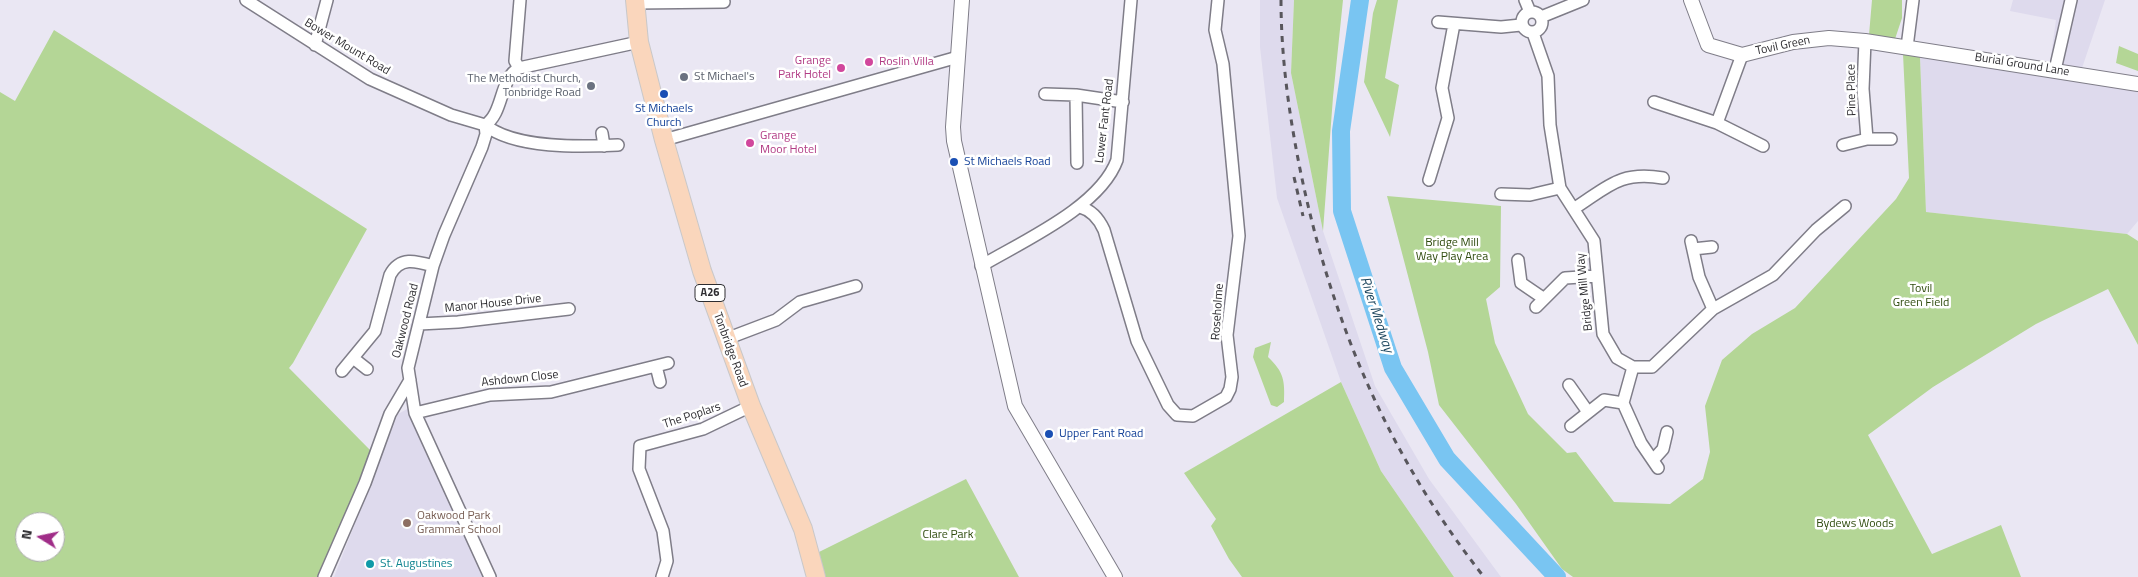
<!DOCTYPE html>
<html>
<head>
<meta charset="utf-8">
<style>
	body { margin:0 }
	#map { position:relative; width:2138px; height:577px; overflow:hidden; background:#eae7f3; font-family:"Titillium Web",sans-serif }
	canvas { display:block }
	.north { position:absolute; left:15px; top:512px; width:50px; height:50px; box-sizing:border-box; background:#fff; border:1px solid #ababad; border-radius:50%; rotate:280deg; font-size:14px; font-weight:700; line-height:20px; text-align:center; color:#2e2d31 }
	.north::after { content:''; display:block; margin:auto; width:18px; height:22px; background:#a02d88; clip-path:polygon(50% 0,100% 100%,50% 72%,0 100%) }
</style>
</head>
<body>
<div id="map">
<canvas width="2138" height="577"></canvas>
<div class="north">N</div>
</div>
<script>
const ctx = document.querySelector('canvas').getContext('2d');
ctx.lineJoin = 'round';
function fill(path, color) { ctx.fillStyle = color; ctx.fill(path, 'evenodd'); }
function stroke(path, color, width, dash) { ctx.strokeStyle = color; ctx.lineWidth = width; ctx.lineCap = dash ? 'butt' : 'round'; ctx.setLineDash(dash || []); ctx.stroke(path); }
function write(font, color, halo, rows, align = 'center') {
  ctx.font = font + ' "Titillium Web",sans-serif'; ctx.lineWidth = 5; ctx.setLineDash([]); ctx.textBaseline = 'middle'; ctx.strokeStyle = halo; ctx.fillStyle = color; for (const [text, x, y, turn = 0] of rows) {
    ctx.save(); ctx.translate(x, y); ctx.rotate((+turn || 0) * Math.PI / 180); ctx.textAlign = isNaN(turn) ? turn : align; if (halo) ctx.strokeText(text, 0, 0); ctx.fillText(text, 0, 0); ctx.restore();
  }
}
fill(new Path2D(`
	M 1260,0 L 1294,0 L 1291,73 L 1323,231 L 1375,386 L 1429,479 L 1501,577 L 1454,577 L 1381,471 L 1341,382 L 1277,198 L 1260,47 Z
	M 2013,0 L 2105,0 L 2082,68 L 2050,63 L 2056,20 L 2010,11 Z
	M 1920,57 L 2138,89 L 2138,221 L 2127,234 L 1926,212 Z
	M 409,408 L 445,486 L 484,577 L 334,577 L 398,414 Z`), '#dedaed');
fill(new Path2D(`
	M 1294,0 L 1343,0 L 1333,97 L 1323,231 L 1291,73 Z
	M 1377,0 L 1398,0 L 1385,78 L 1399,85 L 1390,137 L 1364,82 L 1373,13 Z
	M 1872,0 L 1902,0 L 1902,18 L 1895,39 L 1869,35 Z
	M 54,30 L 367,229 L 293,363 L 289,368 L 371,451 L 319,577 L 0,577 L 0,92 L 15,101 ZM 25,522 L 55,522 L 55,552 L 25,552 Z
	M 2119,46 L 2138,54 L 2138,71 L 2116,63 Z
	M 1903,54 L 1920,57 L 1926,212 L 2127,234 L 2138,241 L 2138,345 L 2108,289 L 2036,324 L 1933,387 L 1868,435 L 1932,554 L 2001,525 L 2021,577 L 1573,577 L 1562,569 L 1516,504 L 1439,405 L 1428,352 L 1387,196 L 1501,206 L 1500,287 L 1486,299 L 1495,343 L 1528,414 L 1567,453 L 1576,452 L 1614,502 L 1670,504 L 1703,479 L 1710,452 L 1705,406 L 1722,360 L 1752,334 L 1795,308 L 1896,199 L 1909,178 Z
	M 1271,342 L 1268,357 C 1284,372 1285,381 1284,402 L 1277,407 L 1271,405 L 1253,357 L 1255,348 Z
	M 1341,382 L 1381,471 L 1454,577 L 1242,577 L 1229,559 L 1211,526 L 1216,519 L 1184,473 Z
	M 966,479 L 1019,577 L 825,577 L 819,552 Z`), '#b4d696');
stroke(new Path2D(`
	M 1360,0 L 1341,131 L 1342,211 L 1393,368 L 1447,459 L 1557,577`), '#79c5f2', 18);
const minor = new Path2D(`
	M 246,0 L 370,79 L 451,115 L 485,125 C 504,113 499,79 519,68 L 639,42
	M 1525,0 L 1530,12
	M 635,3 L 724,2
	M1522 22a10 10 0 1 1 20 0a10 10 0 1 1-20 0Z
	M 1541,17 L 1583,0
	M 1438,22 L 1501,27 L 1521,25
	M 1533,33 L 1548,76 L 1550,125 L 1560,188 L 1594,241 L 1603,334 L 1617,358 L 1633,367 L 1652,367 L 1713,309 L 1773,275 L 1816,230 L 1845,206
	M 1865,41 L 1863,89 L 1867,139
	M 315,45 L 327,0
	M 1907,47 L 1913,0
	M 519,68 L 515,61 L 520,0
	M 2055,70 L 2071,0
	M 1045,94 L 1076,95 L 1123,102
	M 1076,95 L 1077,163
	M 1654,102 L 1717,123 L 1763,146
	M 1717,123 L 1742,55
	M 485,125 L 486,134 L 482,147 L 444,235 L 433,266 L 408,368 L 415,413 L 490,577
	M 485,125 C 515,149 581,147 618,145
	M 602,133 L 604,146
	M 664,140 L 958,57
	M 1843,145 L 1867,139 L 1891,139
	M 1429,180 L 1448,118 L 1442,88 L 1454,24
	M 1501,194 L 1530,195 L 1560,188
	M 1080,207 C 1091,210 1099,219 1104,230 L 1137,341 L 1168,405 L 1177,415 L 1193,416 L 1226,397 L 1230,389 L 1232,377 L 1227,335 L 1239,236 L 1223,64 L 1215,30 L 1218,0
	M 1575,208 C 1609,186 1620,171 1663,178
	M 1691,241 L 1699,277 L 1713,309
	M 1693,249 L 1712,247
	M 1518,260 L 1521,283 L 1543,298
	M 981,266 C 1023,241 1100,207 1117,160 L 1131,0
	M 1536,307 L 1565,278 L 1597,276
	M 419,324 L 458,322 L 569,309
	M 726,339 L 776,320 L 800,302 L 856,286
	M 353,358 L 367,369
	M 656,366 L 660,382
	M 1633,367 L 1623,403 L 1641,443 L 1658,468
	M 342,371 L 375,331 L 390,275 C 400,256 416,261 433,266
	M 1569,385 L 1588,412
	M 415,413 L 490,395 L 551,392 L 668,363
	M 1571,426 L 1604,400 L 1623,403
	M 1653,460 L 1663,449 L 1667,432
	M 324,577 L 365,483 L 390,414 L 410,380
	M 662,577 L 667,561 L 663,531 L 639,469 L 640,446 L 703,429 L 751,406`);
const tertiary = new Path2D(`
	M 962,0 L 953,127 L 954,141 L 1015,406 L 1115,577
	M 1691,0 L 1708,45 L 1742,55 L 1793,42 L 1829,38 L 1865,41 L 2138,84`);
const primary = new Path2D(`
	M 635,0 L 639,42 L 664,140 L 702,271 L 751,406 L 803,529 L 816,577`);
stroke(minor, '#7f7d88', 14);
stroke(tertiary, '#7f7d88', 16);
stroke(primary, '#c9c8c9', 20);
stroke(minor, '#fff', 11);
stroke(tertiary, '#fff', 14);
stroke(primary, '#fad6bc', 18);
stroke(new Path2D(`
	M 1281,0 C 1281,57 1289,114 1300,169 C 1331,321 1388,455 1484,577
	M 1294,177 L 1303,216`), '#58565c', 3, [6, 6]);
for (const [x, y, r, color] of [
	[869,62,5,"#d1479c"],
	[841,68,5,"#d1479c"],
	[684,77,5,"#6b7280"],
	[591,86,5,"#6b7280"],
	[664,94,5,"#1a4fb4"],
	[750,143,5,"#d1479c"],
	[954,162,5,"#1a4fb4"],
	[1049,434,5,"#1a4fb4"],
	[407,523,5,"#8d6e63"],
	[370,564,5,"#0f9aa8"]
]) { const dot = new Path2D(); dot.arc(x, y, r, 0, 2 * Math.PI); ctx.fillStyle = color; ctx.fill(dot); stroke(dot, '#fff', 2); }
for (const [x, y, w] of [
	[710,293,30]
]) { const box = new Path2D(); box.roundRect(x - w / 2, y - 8.5, w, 17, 4); ctx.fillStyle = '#fff'; ctx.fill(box); stroke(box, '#2e2d31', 1); }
write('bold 11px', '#2e2d31', null, [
	["A26",710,293]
]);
write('12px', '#2e2d31', '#fff', [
	["Tovil Green",1783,46,-12],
	["Bower Mount Road",347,47,31],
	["Burial Ground Lane",2022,65,9],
	["Pine Place",1852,90,-91],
	["Lower Fant Road",1105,121,-83],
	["Bridge Mill Way",1585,292,-96],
	["Manor House Drive",493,304,-6],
	["Roseholme",1218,312,-86],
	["Oakwood Road",406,321,-76],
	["Tonbridge Road",730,350,70],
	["Ashdown Close",520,379,-6],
	["The Poplars",692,416,-18]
]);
write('12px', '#b23c85', '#fff', [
	["Grange",831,61,"right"],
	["Park Hotel",831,75,"right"],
	["Roslin Villa",879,62],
	["Grange",760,136],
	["Moor Hotel",760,150]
], 'left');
write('12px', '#5b616d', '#fff', [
	["St Michael's",694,77],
	["The Methodist Church,",581,79,"right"],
	["Tonbridge Road",581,93,"right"]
], 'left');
write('12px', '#164399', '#fff', [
	["St Michaels",664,109,"center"],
	["Church",664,123,"center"],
	["St Michaels Road",964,162],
	["Upper Fant Road",1059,434]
], 'left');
write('12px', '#304c0f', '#fff', [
	["Bridge Mill",1452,243],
	["Way Play Area",1452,257],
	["Tovil",1921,289],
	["Green Field",1921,303],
	["Bydews Woods",1855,524],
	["Clare Park",948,535]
]);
write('12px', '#785e54', '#fff', [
	["Oakwood Park",417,516],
	["Grammar School",417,530]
], 'left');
write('12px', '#0d838f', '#fff', [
	["St. Augustines",380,564]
], 'left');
write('italic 14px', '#1b455d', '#fff', [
	["River Medway",1376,315,72]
]);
</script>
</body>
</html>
